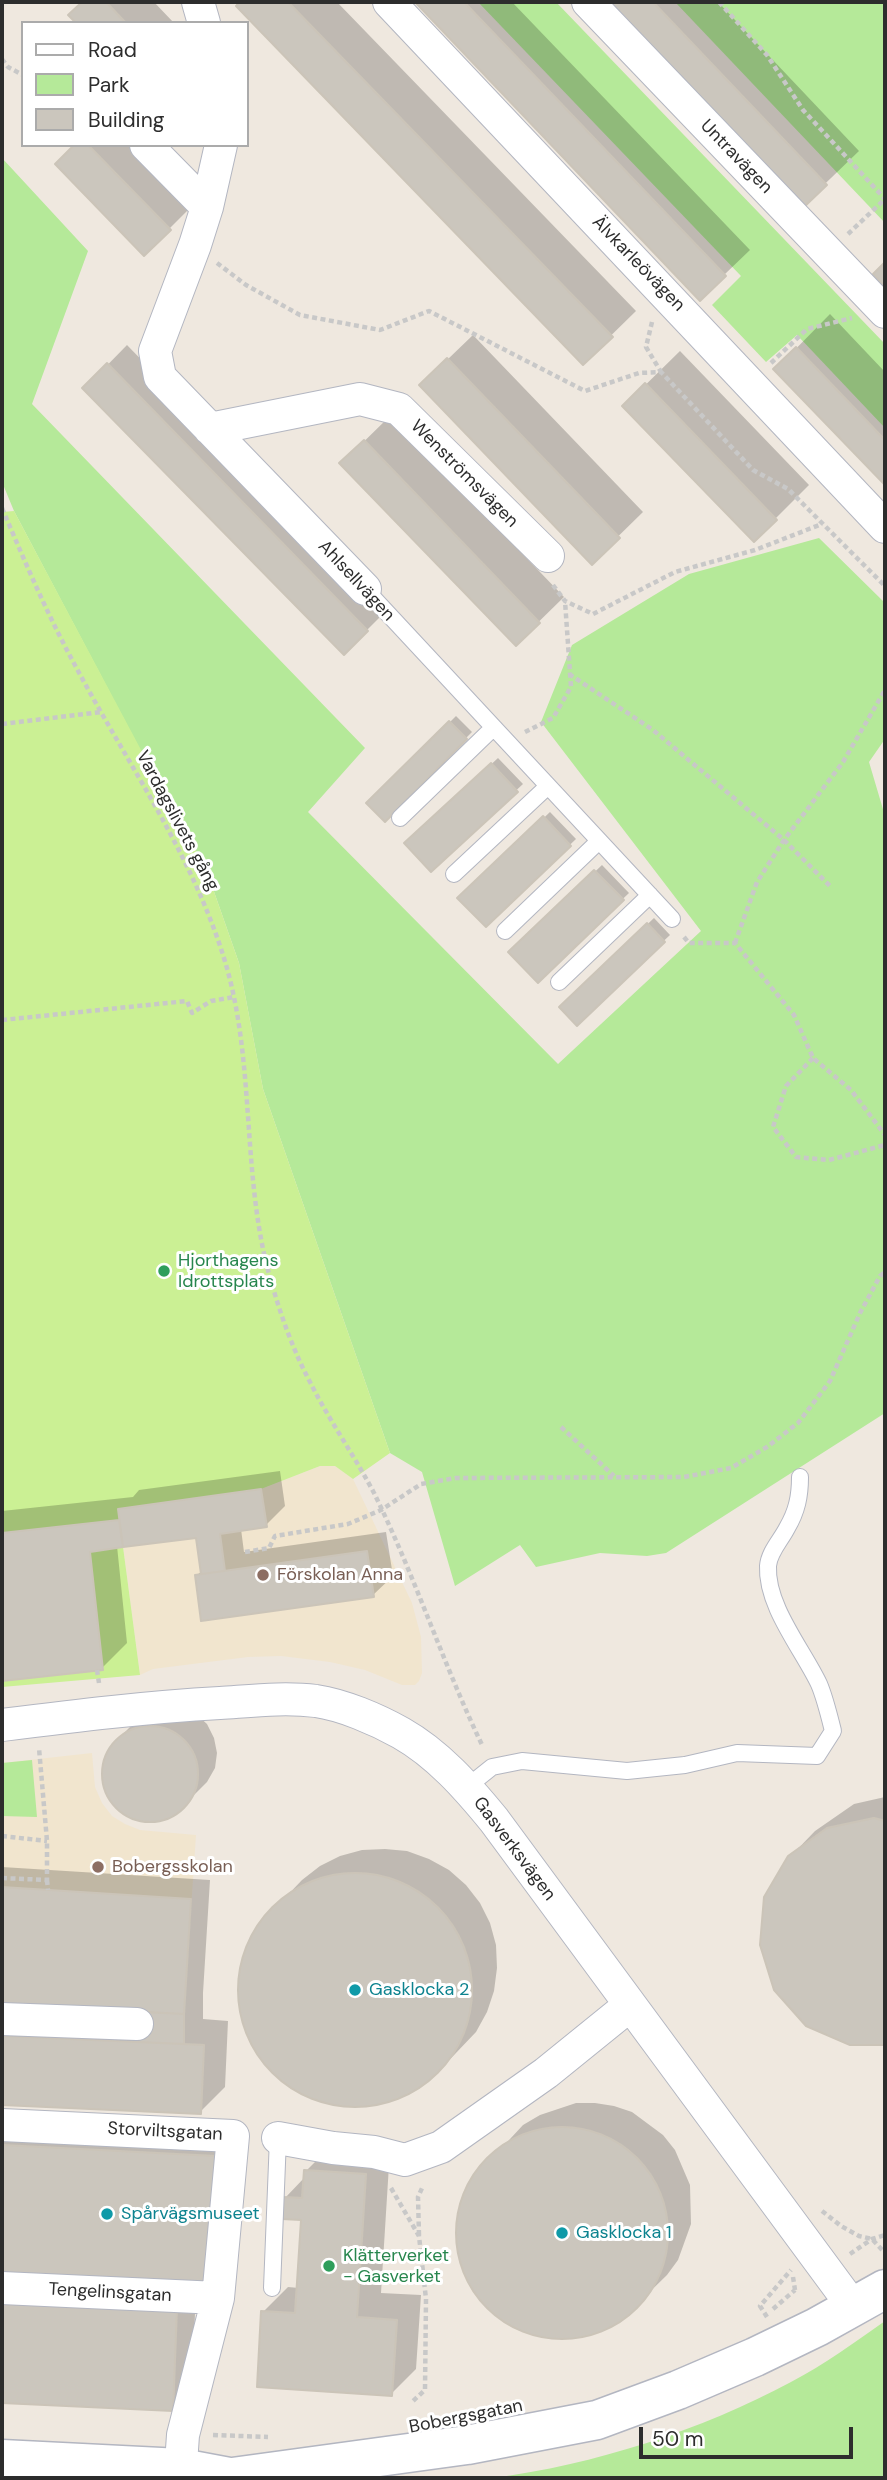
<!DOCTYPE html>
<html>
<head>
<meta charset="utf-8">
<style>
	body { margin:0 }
	#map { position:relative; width:887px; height:2480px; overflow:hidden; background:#efe8df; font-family:"DM Sans",sans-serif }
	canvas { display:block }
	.frame { position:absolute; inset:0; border:4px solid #2d2d2d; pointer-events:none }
	.legend { position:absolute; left:21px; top:21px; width:228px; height:126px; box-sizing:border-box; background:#fff; border:2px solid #ababab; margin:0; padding:9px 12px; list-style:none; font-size:21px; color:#2d2d2d }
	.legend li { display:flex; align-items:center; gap:14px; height:35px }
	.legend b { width:35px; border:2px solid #ababab }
	.scale { position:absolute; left:639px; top:2427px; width:214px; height:32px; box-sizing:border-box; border:4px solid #2d2d2d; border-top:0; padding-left:9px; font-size:21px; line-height:24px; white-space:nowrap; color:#2d2d2d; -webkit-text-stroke:5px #fff; paint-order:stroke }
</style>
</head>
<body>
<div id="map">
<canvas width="887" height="2480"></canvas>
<div class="frame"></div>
<ul class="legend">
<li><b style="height:9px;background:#fff"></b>Road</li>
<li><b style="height:19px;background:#b5e999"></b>Park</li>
<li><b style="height:19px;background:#cbc6bd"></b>Building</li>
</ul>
<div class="scale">50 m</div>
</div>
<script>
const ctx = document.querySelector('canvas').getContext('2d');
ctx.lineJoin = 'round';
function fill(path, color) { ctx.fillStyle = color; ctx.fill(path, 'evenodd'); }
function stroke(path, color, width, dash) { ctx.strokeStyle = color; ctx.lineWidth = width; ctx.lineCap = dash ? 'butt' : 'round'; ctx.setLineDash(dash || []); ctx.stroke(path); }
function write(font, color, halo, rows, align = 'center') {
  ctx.font = font + ' "DM Sans",sans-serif'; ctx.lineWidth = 6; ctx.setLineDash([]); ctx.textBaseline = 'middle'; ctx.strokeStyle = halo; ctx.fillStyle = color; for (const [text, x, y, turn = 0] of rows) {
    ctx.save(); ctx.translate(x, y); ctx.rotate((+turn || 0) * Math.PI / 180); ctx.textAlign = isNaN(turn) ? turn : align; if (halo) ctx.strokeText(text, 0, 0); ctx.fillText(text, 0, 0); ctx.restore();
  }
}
fill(new Path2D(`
	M 320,1466 L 335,1466 L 353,1479 L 412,1603 L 421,1637 L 422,1673 L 419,1681 L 415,1685 L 402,1685 L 365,1670 L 330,1662 L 281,1656 L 248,1657 L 153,1669 L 140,1675 L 118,1509 L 261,1489 Z
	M 92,1753 L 95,1787 L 102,1803 L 112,1816 L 125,1824 L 140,1830 L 196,1835 L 184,2014 L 131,2011 L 2,2022 L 2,1763 Z`), '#f1e5ce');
fill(new Path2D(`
	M 478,2 L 556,2 L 885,344 L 885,428 L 797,335 L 766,362 L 712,305 L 741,276 Z
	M 675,2 L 885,2 L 885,223 Z
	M 2,158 L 88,251 L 32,404 L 365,748 L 308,812 L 558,1064 L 701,931 L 541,722 L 572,645 L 689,574 L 819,538 L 885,603 L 885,739 L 869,762 L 885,816 L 885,1413 L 666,1553 L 647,1556 L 600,1553 L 536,1567 L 520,1545 L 455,1586 L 422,1472 L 390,1453 L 263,1089 L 239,963 L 212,886 L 208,867 L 190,843 L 177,820 L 14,511 L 2,482 Z
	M 32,1760 L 37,1817 L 2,1816 L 2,1763 Z
	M 885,2321 L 885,2478 L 493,2478 C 593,2465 702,2430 791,2382 C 824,2365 855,2342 885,2321 Z`), '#b5e999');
fill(new Path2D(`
	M 14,511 L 190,842 L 208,867 L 212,886 L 239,963 L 263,1089 L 390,1453 L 353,1479 L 335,1466 L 320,1466 L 261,1489 L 118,1509 L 140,1675 L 2,1687 L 2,512 Z`), '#cbf094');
fill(new Path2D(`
	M 84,2 L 154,2 L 174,23 L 78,23 L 71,15 Z
	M 234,2 L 337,2 L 636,311 L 583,363 Z
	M 417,2 L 512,2 L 750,250 L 700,298 Z
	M 610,2 L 718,2 L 859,151 L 803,205 Z
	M 75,145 L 137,145 L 194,204 L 144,254 Z
	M 830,314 L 885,372 L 885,483 L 776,369 Z
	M 473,335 L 643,512 L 592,562 L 421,385 Z
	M 127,345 L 386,611 L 344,653 L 85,388 Z
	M 680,351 L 809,485 L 754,540 L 624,406 Z
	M 390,416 L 564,597 L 516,644 L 342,463 Z
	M 456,716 L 472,732 L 385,819 L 369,803 Z
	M 498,758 L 523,784 L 431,870 L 407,843 Z
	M 550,812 L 576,839 L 486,925 L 460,898 Z
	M 602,865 L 629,893 L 538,980 L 511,952 Z
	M 654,918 L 670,935 L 577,1023 L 561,1007 Z
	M 280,1471 L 285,1506 L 266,1525 L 241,1529 L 244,1552 L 386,1532 L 393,1576 L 373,1595 L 196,1576 L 202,1571 L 197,1536 L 117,1546 L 127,1643 L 102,1668 L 2,1679 L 2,1511 L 133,1497 L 139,1490 Z
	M 196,1714 L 207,1724 L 214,1738 L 217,1753 L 215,1768 L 207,1782 L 176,1813 L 161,1819 L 146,1820 L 131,1817 L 118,1808 L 108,1796 L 103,1781 L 103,1766 L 108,1751 L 118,1739 L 138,1719 Z
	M 885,1797 L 885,2043 L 850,2043 L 790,1857 L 815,1831 L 854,1804 Z
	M 385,1849 L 407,1851 L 429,1859 L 449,1870 L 466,1885 L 480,1903 L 490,1923 L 496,1945 L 497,1968 L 494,1991 L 487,2012 L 476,2032 L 435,2075 L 417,2089 L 397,2099 L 375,2105 L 352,2106 L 329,2103 L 308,2096 L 288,2085 L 271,2070 L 257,2052 L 247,2032 L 241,2010 L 240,1987 L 242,1965 L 250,1943 L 261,1923 L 302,1880 L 320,1866 L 340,1856 L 362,1850 Z
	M 2,1867 L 210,1880 L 203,1993 L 203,2019 L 228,2021 L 225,2087 L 200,2112 L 2,2103 L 2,2011 L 143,2010 L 2,2002 Z
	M 576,2103 L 595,2103 L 614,2106 L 632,2112 L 663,2135 L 675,2150 L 690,2185 L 691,2224 L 678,2260 L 667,2275 L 626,2315 L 610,2325 L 593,2332 L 574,2336 L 536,2334 L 518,2327 L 486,2305 L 466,2272 L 460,2254 L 459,2216 L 472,2180 L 523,2125 L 540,2115 Z
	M 2,2119 L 239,2132 L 208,2282 L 2,2271 Z
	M 331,2146 L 390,2149 L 381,2293 L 421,2295 L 416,2369 L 391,2394 L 263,2312 L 288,2287 L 299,2288 L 303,2219 L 285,2198 L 305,2177 L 306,2171 Z
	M 2,2279 L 196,2288 L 192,2390 L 172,2409 L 2,2402 Z`), '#0003');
const building = new Path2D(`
	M 82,2 L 106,2 L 126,23 L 76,23 L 68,15 Z
	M 240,2 L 288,2 L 613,337 L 583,365 L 236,6 Z
	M 415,2 L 464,2 L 726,276 L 700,301 Z
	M 607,2 L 653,2 L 827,185 L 803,208 Z
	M 74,145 L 88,145 L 171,230 L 144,256 L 55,164 Z
	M 885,262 L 885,287 L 873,274 Z
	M 796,347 L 885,440 L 885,485 L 773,369 Z
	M 447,358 L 620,538 L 592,565 L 419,385 Z
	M 107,363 L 368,631 L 344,655 L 82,388 Z
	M 645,383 L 777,520 L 754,542 L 622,406 Z
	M 364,440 L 540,623 L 516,646 L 339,463 Z
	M 449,721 L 467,739 L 385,822 L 366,803 Z
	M 491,763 L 518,792 L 431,872 L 404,843 Z
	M 543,816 L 571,846 L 486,927 L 457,898 Z
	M 594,870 L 624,900 L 538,983 L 508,952 Z
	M 647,923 L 665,942 L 577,1026 L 559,1007 Z
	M 261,1489 L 267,1527 L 220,1534 L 225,1571 L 201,1574 L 196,1538 L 123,1547 L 118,1509 Z
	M 119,1520 L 123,1547 L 90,1552 L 103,1670 L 2,1681 L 2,1533 Z
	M 367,1551 L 374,1597 L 201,1621 L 195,1575 Z
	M102 1774a48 48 0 1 1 96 0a48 48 0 1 1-96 0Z
	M 874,1818 L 885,1821 L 885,2045 L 850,2045 L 806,2026 L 774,1990 L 760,1945 L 764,1897 L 788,1856 L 827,1828 Z
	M238 1990a117 117 0 1 1 234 0a117 117 0 1 1-234 0Z
	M 2,1887 L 191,1899 L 184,2014 L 2,2004 Z
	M 142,2012 L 184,2014 L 184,2044 L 140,2042 Z
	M 2,2036 L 204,2045 L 201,2114 L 2,2105 Z
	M456 2233a106 106 0 1 1 212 0a106 106 0 1 1-212 0Z
	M 2,2145 L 215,2156 L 208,2284 L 2,2273 Z
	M 304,2170 L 366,2174 L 357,2317 L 397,2320 L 392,2396 L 257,2387 L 261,2311 L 295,2313 L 301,2220 L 282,2219 L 283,2197 L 302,2198 Z
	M 2,2299 L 177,2307 L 173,2411 L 2,2403 Z`);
fill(building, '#cbc6bd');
stroke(building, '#cbc4b8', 2);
const lane = new Path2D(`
	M 365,589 L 672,919
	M 400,818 L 493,728
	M 454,874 L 548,786
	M 505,931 L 599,841
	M 559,982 L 650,895
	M 467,1787 L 492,1767 L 522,1761 L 627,1771 L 685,1765 L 737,1753 L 817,1756 L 833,1731 C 829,1715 825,1698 819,1684 C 803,1650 766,1606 768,1566 C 769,1552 781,1540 787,1528 C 797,1511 800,1496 800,1477
	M 272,2288 L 278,2138`);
const street = new Path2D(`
	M 198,2 L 204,23
	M 389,2 L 885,527
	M 588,2 L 885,312
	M 146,145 L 207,207
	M 221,145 L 207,207 L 195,245 L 155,351 L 160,377 L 365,589
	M 210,429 L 360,399 L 399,409 L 548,556
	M 2,1725 C 74,1716 147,1707 220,1703 C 251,1701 284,1697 316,1701 C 343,1705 376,1719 401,1733 C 438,1754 467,1787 494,1820 L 854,2308
	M 2,2019 L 137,2024
	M 2,2125 L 233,2136 L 218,2298 L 183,2435 L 180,2478
	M 278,2138 L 333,2148 L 374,2152 L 405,2160 L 441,2147 L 546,2073 L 630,2005
	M 2,2288 L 218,2298`);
const secondary = new Path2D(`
	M 2,2459 L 181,2468 L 229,2477
	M 225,2478 L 467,2445 L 597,2420 L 678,2390 L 755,2357 L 817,2327 L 885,2289`);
stroke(lane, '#b3b6c1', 18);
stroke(street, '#b3b6c1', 34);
stroke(secondary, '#b3b6c1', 41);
stroke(new Path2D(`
	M 719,2 L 767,55 L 803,110 L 885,199
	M 2,59 L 8,67 L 23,75
	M 848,234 L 885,199
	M 217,263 L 246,285 L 300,315 L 380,330 L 429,311 L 585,391 L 639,373 L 661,372 L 753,470 L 788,489 L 885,586
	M 652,322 L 646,347 L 661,372
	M 771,363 L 807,329 L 852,318
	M 2,508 C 25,562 48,616 76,667 C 127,763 190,851 223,955 C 257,1061 240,1175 271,1281 C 281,1316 293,1350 310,1382 C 329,1420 354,1455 374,1493 C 415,1576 443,1664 483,1747
	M 553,585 L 565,601 L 593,614 L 675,572 L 755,550 L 822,524
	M 569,674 L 653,730 L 784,840 L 832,888
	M 2,724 L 101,712
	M 525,732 L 553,718 L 571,687 L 565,601
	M 684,937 L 689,943 L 735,943 L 794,1015 L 813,1058 L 851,1090 L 885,1135
	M 735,943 L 757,882 L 784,840 L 843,762 L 885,690
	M 2,1020 L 187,1001 L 192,1013 L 211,1001 L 234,997
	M 813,1058 L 786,1086 L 773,1127 L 796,1157 L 829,1160 L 885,1145
	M 561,1427 L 614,1476
	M 245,1552 L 269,1548 L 275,1536 L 348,1524 L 381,1510 L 421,1484 L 456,1478 L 684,1477 L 731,1468 L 767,1447 L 798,1423 L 830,1381 L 860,1313 L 880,1276 L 885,1272
	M 97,1670 L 99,1683
	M 2,1836 L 47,1841
	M 2,1878 L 47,1880 L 47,1841 L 39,1748
	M 47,1880 L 48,1890
	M 391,2188 L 419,2236 L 426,2299 L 425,2390 L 413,2401
	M 822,2211 L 841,2226 L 859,2236 L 872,2239 L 885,2253
	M 419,2235 L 418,2197 L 423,2186
	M 850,2254 L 872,2239 L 885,2235
	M 793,2277 L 795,2290
	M 773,2309 L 795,2290
	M 767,2317 L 760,2306 L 791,2270
	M 213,2435 L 268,2437`), '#c8c8c8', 4.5, [5, 3.5]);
stroke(lane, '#fff', 16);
stroke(street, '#fff', 32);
stroke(secondary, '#fff', 38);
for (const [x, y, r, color] of [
	[164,1271,7,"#2e9e5b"],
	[263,1575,7,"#8d6e63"],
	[98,1867,7,"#8d6e63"],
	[355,1990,7,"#0f9aa8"],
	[107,2214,7,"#0f9aa8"],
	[562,2233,7,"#0f9aa8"],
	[329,2266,7,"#2e9e5b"]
]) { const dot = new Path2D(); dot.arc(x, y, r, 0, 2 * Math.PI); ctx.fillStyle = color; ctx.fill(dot); stroke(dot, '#fff', 2.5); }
write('18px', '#2d2d2d', '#fff', [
	["Untravägen",736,157,46],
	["Älvkarleövägen",638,264,46],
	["Wenströmsvägen",464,474,45],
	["Ahlsellvägen",356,581,47],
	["Vardagslivets gång",177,821,62],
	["Gasverksvägen",514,1849,53],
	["Storviltsgatan",165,2132,3],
	["Tengelinsgatan",110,2293,3],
	["Bobergsgatan",466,2417,-11]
]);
write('18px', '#27864d', '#fff', [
	["Hjorthagens",178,1261],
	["Idrottsplats",178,1282],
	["Klätterverket",343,2256],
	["- Gasverket",343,2277]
], 'left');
write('18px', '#785e54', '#fff', [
	["Förskolan Anna",277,1575],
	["Bobergsskolan",112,1867]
], 'left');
write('18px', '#0d838f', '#fff', [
	["Gasklocka 2",369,1990],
	["Spårvägsmuseet",121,2214],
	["Gasklocka 1",576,2233]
], 'left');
</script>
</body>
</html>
